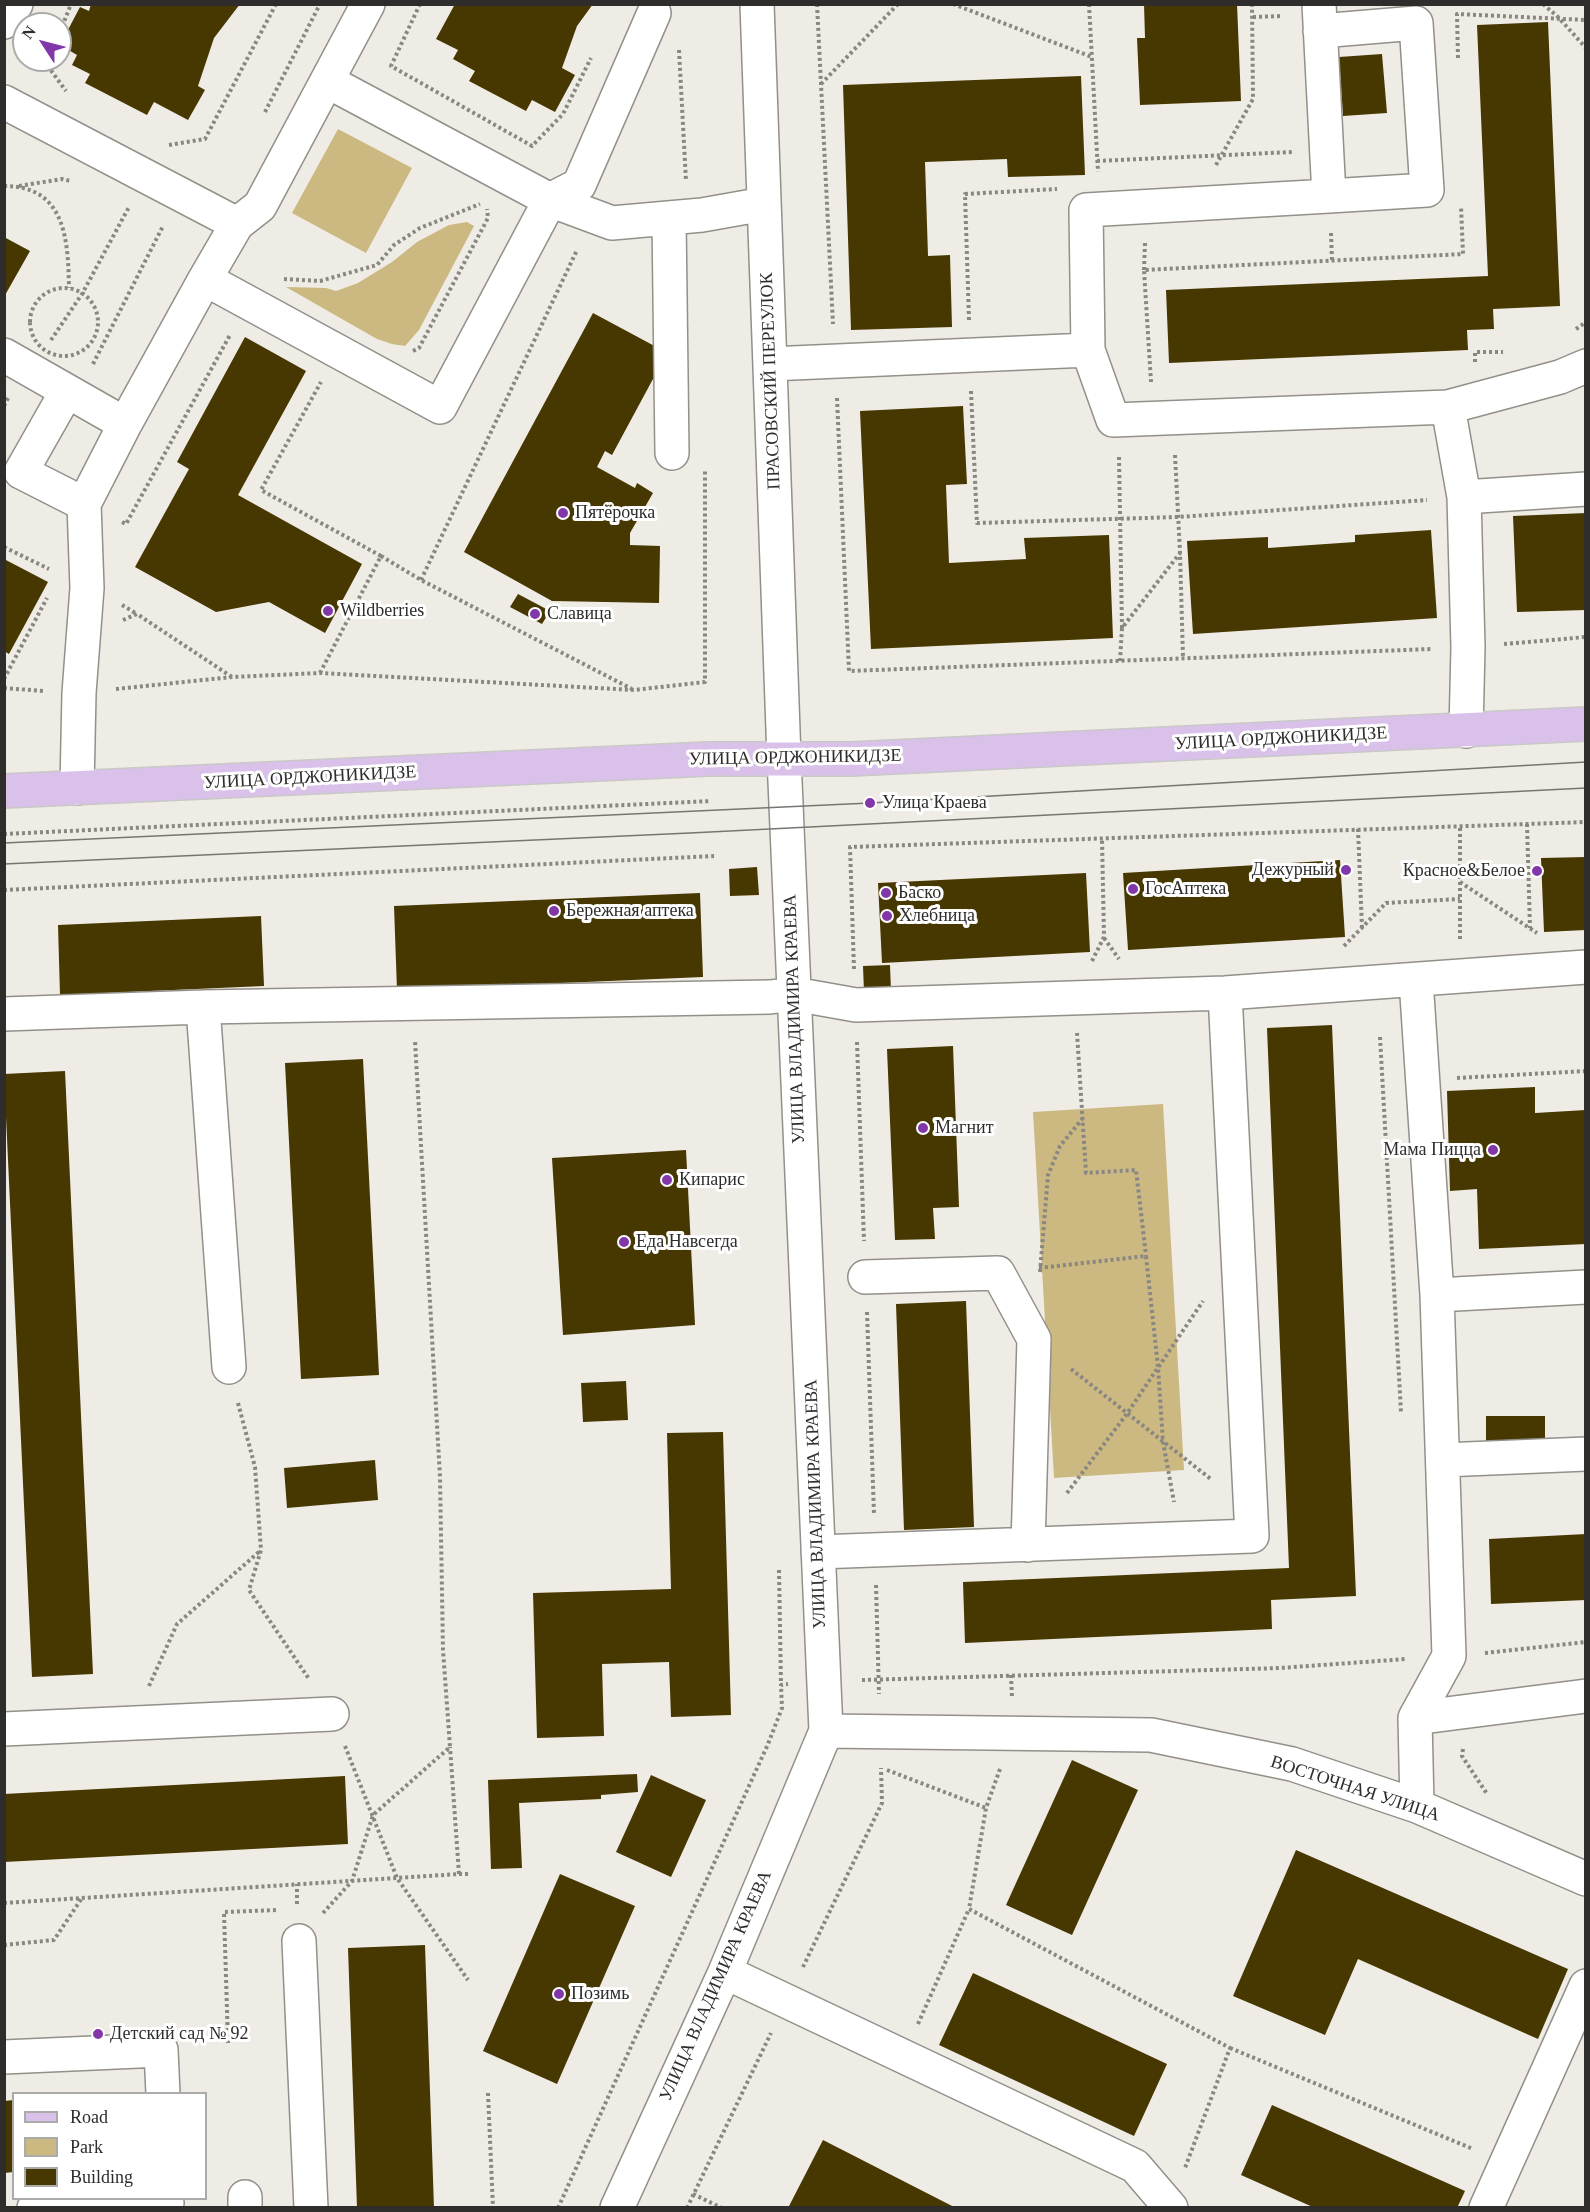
<!DOCTYPE html>
<html>
<head>
<meta charset="utf-8">
<style>
	body { margin:0 }
	#map { position:relative; width:1590px; height:2212px; overflow:hidden; background:#efece5; font-family:Georgia,serif }
	canvas { display:block }
	.frame { position:absolute; inset:0; border:6px solid #2e2d2b; pointer-events:none }
	.legend { position:absolute; left:12px; top:2092px; width:195px; height:108px; box-sizing:border-box; background:#fff; border:2px solid #ababaa; margin:0; padding:8px 10px; list-style:none; font-size:18px; color:#2e2d2b }
	.legend li { display:flex; align-items:center; gap:12px; height:30px }
	.legend b { width:30px; border:2px solid #ababaa }
	.north { position:absolute; left:12px; top:12px; width:60px; height:60px; box-sizing:border-box; background:#fff; border:2px solid #ababaa; border-radius:50%; rotate:306deg; font-size:16px; font-weight:700; line-height:24px; text-align:center; color:#2e2d2b }
	.north::after { content:''; display:block; margin:auto; width:21px; height:27px; background:#8237a9; clip-path:polygon(50% 0,100% 100%,50% 72%,0 100%) }
</style>
</head>
<body>
<div id="map">
<canvas width="1590" height="2212"></canvas>
<div class="frame"></div>
<ul class="legend">
<li><b style="height:8px;background:#d9c1e9"></b>Road</li>
<li><b style="height:16px;background:#ccb881"></b>Park</li>
<li><b style="height:16px;background:#473700"></b>Building</li>
</ul>
<div class="north">N</div>
</div>
<script>
const ctx = document.querySelector('canvas').getContext('2d');
ctx.lineJoin = 'round';
function fill(path, color) { ctx.fillStyle = color; ctx.fill(path, 'evenodd'); }
function stroke(path, color, width, dash) { ctx.strokeStyle = color; ctx.lineWidth = width; ctx.lineCap = dash ? 'butt' : 'round'; ctx.setLineDash(dash || []); ctx.stroke(path); }
function write(font, color, halo, rows, align = 'center') {
  ctx.font = font + ' Georgia,serif'; ctx.lineWidth = 6; ctx.setLineDash([]); ctx.textBaseline = 'middle'; ctx.strokeStyle = halo; ctx.fillStyle = color; for (const [text, x, y, turn = 0] of rows) {
    ctx.save(); ctx.translate(x, y); ctx.rotate((+turn || 0) * Math.PI / 180); ctx.textAlign = isNaN(turn) ? turn : align; if (halo) ctx.strokeText(text, 0, 0); ctx.fillText(text, 0, 0); ctx.restore();
  }
}
fill(new Path2D(`
	M 338,129 L 412,168 L 366,253 L 292,213 Z
	M 467,222 L 474,226 L 419,330 L 405,346 L 392,344 L 377,339 L 286,287 L 326,288 L 336,291 L 358,283 L 392,262 L 417,242 L 449,225 Z
	M 1163,1104 L 1184,1470 L 1054,1478 L 1033,1112 Z`), '#ccb881');
fill(new Path2D(`
	M 91,4 L 240,4 L 214,38 L 198,86 L 205,90 L 188,120 L 154,102 L 147,115 L 85,83 L 90,74 L 72,65 L 77,55 L 60,45 L 80,7 L 89,11 Z
	M 455,4 L 593,4 L 577,26 L 562,68 L 575,75 L 555,112 L 532,100 L 526,111 L 469,81 L 475,71 L 453,59 L 458,50 L 436,39 Z
	M 1144,4 L 1237,4 L 1241,101 L 1140,105 L 1137,38 L 1145,38 Z
	M 1548,22 L 1560,306 L 1493,309 L 1494,329 L 1467,330 L 1468,350 L 1169,363 L 1166,290 L 1488,276 L 1477,25 Z
	M 1382,54 L 1387,113 L 1343,116 L 1339,57 Z
	M 1081,76 L 1085,175 L 1008,177 L 1007,159 L 925,162 L 928,256 L 950,255 L 952,327 L 851,330 L 843,85 Z
	M 4,237 L 30,251 L 4,297 Z
	M 593,313 L 662,350 L 660,366 L 612,455 L 605,451 L 597,467 L 635,488 L 637,483 L 653,493 L 630,533 L 630,545 L 660,546 L 659,603 L 552,601 L 464,552 Z
	M 245,337 L 306,371 L 238,495 L 362,564 L 325,633 L 269,602 L 216,612 L 135,567 L 189,469 L 177,462 Z
	M 963,406 L 967,484 L 946,485 L 949,563 L 1026,559 L 1024,538 L 1109,535 L 1113,638 L 871,649 L 860,411 Z
	M 1586,513 L 1586,610 L 1517,612 L 1513,516 Z
	M 1431,530 L 1437,618 L 1193,634 L 1187,541 L 1268,537 L 1268,548 L 1355,542 L 1355,535 Z
	M 4,559 L 48,582 L 9,654 L 4,651 Z
	M 518,594 L 550,611 L 542,624 L 510,607 Z
	M 1586,857 L 1586,930 L 1544,932 L 1541,858 Z
	M 1340,860 L 1345,937 L 1128,950 L 1123,873 Z
	M 757,867 L 759,895 L 730,896 L 729,869 Z
	M 1086,873 L 1090,952 L 882,963 L 878,883 Z
	M 700,893 L 703,977 L 397,990 L 394,906 Z
	M 261,916 L 264,986 L 60,995 L 58,925 Z
	M 890,965 L 891,991 L 864,992 L 863,966 Z
	M 1332,1025 L 1356,1596 L 1271,1600 L 1272,1629 L 965,1643 L 963,1582 L 1289,1568 L 1267,1028 Z
	M 953,1046 L 959,1207 L 933,1208 L 935,1239 L 895,1240 L 887,1049 Z
	M 363,1059 L 379,1375 L 301,1379 L 285,1063 Z
	M 65,1071 L 93,1674 L 32,1677 L 4,1074 Z
	M 1535,1087 L 1535,1113 L 1586,1110 L 1586,1244 L 1479,1249 L 1477,1189 L 1450,1191 L 1447,1091 Z
	M 686,1150 L 695,1325 L 563,1335 L 552,1158 Z
	M 966,1301 L 974,1527 L 904,1530 L 896,1304 Z
	M 626,1381 L 628,1420 L 583,1422 L 581,1383 Z
	M 1486,1416 L 1545,1416 L 1545,1446 L 1486,1446 Z
	M 723,1432 L 731,1715 L 671,1717 L 669,1662 L 602,1664 L 604,1736 L 537,1738 L 533,1593 L 671,1589 L 667,1433 Z
	M 375,1460 L 378,1500 L 287,1508 L 284,1468 Z
	M 1586,1534 L 1586,1600 L 1491,1604 L 1489,1539 Z
	M 1072,1760 L 1138,1790 L 1072,1935 L 1006,1905 Z
	M 637,1774 L 638,1792 L 601,1795 L 601,1799 L 519,1803 L 522,1868 L 491,1869 L 488,1780 Z
	M 651,1775 L 706,1800 L 671,1877 L 616,1852 Z
	M 345,1776 L 348,1844 L 4,1862 L 4,1794 Z
	M 1296,1850 L 1568,1969 L 1538,2039 L 1358,1959 L 1325,2035 L 1233,1996 Z
	M 560,1874 L 635,1906 L 557,2084 L 483,2051 Z
	M 425,1945 L 434,2208 L 357,2208 L 348,1948 Z
	M 973,1973 L 1167,2064 L 1134,2136 L 939,2045 Z
	M 14,2100 L 14,2172 L 4,2173 L 4,2101 Z
	M 1272,2105 L 1465,2191 L 1457,2208 L 1315,2208 L 1241,2175 Z
	M 823,2140 L 956,2208 L 788,2208 Z`), '#473700');
const minor = new Path2D(`
	M 654,13 L 579,185 L 550,200 L 612,223 L 702,215 L 764,204
	M 4,22 L 16,4
	M 1320,31 L 1416,23 L 1427,190 L 1329,196
	M 4,102 L 237,224
	M 669,218 L 672,453
	M 205,279 L 237,224 L 260,206 L 368,4
	M 1088,350 L 1086,210 L 1329,196 L 1319,4
	M 4,355 L 125,424
	M 770,364 L 1088,350 L 1113,420 L 1448,407 L 1464,497 L 1468,647 L 1466,731
	M 67,391 L 21,472 L 84,504
	M 1448,407 L 1560,377 L 1586,366
	M 1464,497 L 1586,489
	M 77,788 L 79,693 L 87,588 L 84,504 L 125,424 L 205,279 L 440,407 L 550,200 L 327,81
	M 1416,980 L 1437,1295 L 1449,1656 L 1415,1718 L 1417,1806
	M 203,1007 L 229,1367
	M 4,1014 L 203,1007 L 770,997 L 794,994 L 856,1005 L 1225,993 L 1586,967
	M 865,1277 L 998,1273 L 1034,1339 L 1028,1545
	M 1437,1295 L 1586,1287
	M 1443,1460 L 1586,1454
	M 818,1552 L 1252,1536 L 1225,993
	M 1415,1718 L 1586,1696
	M 4,1729 L 332,1714
	M 826,1731 L 1151,1735 L 1292,1764 L 1417,1806 L 1586,1879
	M 299,1941 L 311,2208
	M 725,1972 L 1135,2166 L 1171,2208
	M 4,2057 L 161,2050 L 163,2094
	M 245,2197 L 245,2208
	M 34,2208 L 167,2203
	M 617,2208 L 725,1972 L 826,1731 L 784,758 L 757,4
	M 1486,2208 L 1586,1986`);
const major = new Path2D(`
	M 4,791 L 708,759 L 851,759 L 1586,724`);
stroke(minor, '#929089', 36);
stroke(major, '#c9c8c8', 36);
stroke(new Path2D(`
	M 420,4 L 391,66 L 532,146 L 563,114 L 591,58
	M 817,4 L 833,324
	M 953,4 L 1092,57
	M 1089,4 L 1098,172
	M 1543,4 L 1558,17 L 1586,48
	M 1253,17 L 1283,16
	M 60,32 L 71,4
	M 679,50 L 686,181
	M 1458,58 L 1457,14 L 1586,20
	M 49,60 L 47,65 L 66,91
	M 821,84 L 898,4
	M 265,112 L 320,4
	M 169,145 L 205,139 L 276,4
	M 1097,161 L 1292,152
	M 1216,165 L 1253,99 L 1252,4
	M 4,186 C 66,186 68,240 69,288
	M 19,186 L 62,179 L 71,181
	M 1331,233 L 1332,260
	M 1144,270 L 1145,243
	M 284,279 L 320,281 L 377,265 L 394,245 L 420,228 L 480,204
	M30 322a34 34 0 1 1 68 0a34 34 0 1 1-68 0Z
	M 969,320 L 965,194 L 1057,189
	M 1576,329 L 1586,322
	M 51,340 L 82,294 L 129,207
	M 413,351 L 419,348 L 488,218 L 487,209
	M 1475,362 L 1475,352 L 1503,352
	M 93,364 L 163,226
	M 1151,382 L 1144,270 L 1463,254 L 1461,206
	M 971,391 L 977,523 L 1178,517 L 1427,500
	M 837,398 L 849,671 L 1431,649
	M 4,406 L 8,398
	M 1175,455 L 1180,552 L 1183,658
	M 1119,457 L 1122,628
	M 122,522 L 126,524 L 230,335
	M 4,547 L 49,569
	M 381,556 L 421,580 L 632,689
	M 421,580 L 577,250
	M 122,605 L 137,614
	M 123,620 L 137,614 L 232,677
	M 1504,644 L 1586,637
	M 1120,661 L 1122,628 L 1180,553
	M 320,673 L 381,556 L 261,490 L 321,382
	M 4,679 L 47,598
	M 4,688 L 43,691
	M 116,689 L 232,677 L 320,673 L 634,690 L 705,682 L 705,470
	M 1527,824 L 1530,928
	M 1358,829 L 1362,928
	M 4,834 L 711,801
	M 1460,882 L 1537,933
	M 4,890 L 714,856
	M 1104,938 L 1119,959
	M 1460,939 L 1460,826
	M 1344,946 L 1386,903 L 1460,899
	M 1092,961 L 1104,937 L 1102,838
	M 854,969 L 850,847 L 1586,822
	M 1077,1033 L 1086,1173 L 1136,1170 L 1146,1256
	M 1380,1037 L 1401,1412
	M 857,1042 L 864,1241
	M 1457,1078 L 1586,1071
	M 1039,1268 L 1146,1256 L 1158,1367 L 1163,1442 L 1174,1502
	M 1040,1272 L 1048,1175 L 1060,1146 L 1083,1118
	M 867,1312 L 874,1514
	M 1071,1369 L 1212,1480
	M 238,1403 L 255,1467 L 261,1550 L 249,1590 L 309,1679
	M 1067,1493 L 1126,1415 L 1203,1301
	M 779,1570 L 781,1685
	M 876,1585 L 879,1694
	M 1485,1653 L 1586,1642
	M 1011,1675 L 1012,1698
	M 862,1680 L 1280,1668 L 1406,1659
	M 149,1686 L 177,1624 L 260,1551
	M 345,1746 L 397,1878 L 468,1980
	M 1463,1749 L 1462,1756 L 1487,1794
	M 1000,1769 L 986,1808 L 969,1909 L 1230,2048 L 1185,2168
	M 887,1770 L 986,1808
	M 459,1874 L 470,1874
	M 4,1903 L 459,1874 L 450,1747
	M 297,1904 L 297,1884
	M 323,1913 L 352,1881 L 373,1815 L 450,1747 L 443,1650 L 440,1477 L 415,1041
	M 4,1945 L 54,1940 L 82,1898
	M 803,1967 L 882,1803 L 881,1768
	M 918,2024 L 969,1909
	M 228,2043 L 224,1912 L 278,1910
	M 1230,2048 L 1473,2149
	M 488,2093 L 493,2208
	M 693,2194 L 722,2208
	M 558,2208 L 768,1744 L 782,1708 L 781,1685 L 788,1684
	M 687,2208 L 771,2033`), '#898782', 4, [3, 3]);
stroke(minor, '#fff', 33);
stroke(major, '#d9c1e9', 33);
stroke(new Path2D(`
	M 4,843 L 870,803 L 1586,762
	M 4,864 L 690,833 L 1586,788`), '#777572', 1.5);
for (const [x, y, r, color] of [
	[563,513,6,"#8237a9"],
	[328,611,6,"#8237a9"],
	[535,614,6,"#8237a9"],
	[870,803,6,"#8237a9"],
	[1346,870,6,"#8237a9"],
	[1537,871,6,"#8237a9"],
	[1133,889,6,"#8237a9"],
	[886,893,6,"#8237a9"],
	[554,911,6,"#8237a9"],
	[887,916,6,"#8237a9"],
	[923,1128,6,"#8237a9"],
	[1493,1150,6,"#8237a9"],
	[667,1180,6,"#8237a9"],
	[624,1242,6,"#8237a9"],
	[559,1994,6,"#8237a9"],
	[98,2034,6,"#8237a9"]
]) { const dot = new Path2D(); dot.arc(x, y, r, 0, 2 * Math.PI); ctx.fillStyle = color; ctx.fill(dot); stroke(dot, '#fff', 2); }
write('18px', '#2e2d2b', '#fff', [
	["ПРАСОВСКИЙ ПЕРЕУЛОК",771,381,-92],
	["УЛИЦА ОРДЖОНИКИДЗЕ",1281,739,-3],
	["УЛИЦА ОРДЖОНИКИДЗЕ",795,758,-1],
	["УЛИЦА ОРДЖОНИКИДЗЕ",310,778,-3],
	["УЛИЦА ВЛАДИМИРА КРАЕВА",795,1019,-92],
	["УЛИЦА ВЛАДИМИРА КРАЕВА",816,1504,-92],
	["ВОСТОЧНАЯ УЛИЦА",1355,1789,18],
	["УЛИЦА ВЛАДИМИРА КРАЕВА",716,1986,-66]
]);
write('18px', '#2e2d2b', '#fff', [
	["Пятёрочка",575,513],
	["Wildberries",340,611],
	["Славица",547,614],
	["Улица Краева",882,803],
	["Дежурный",1334,870,"right"],
	["Красное&Белое",1525,871,"right"],
	["ГосАптека",1145,889],
	["Баско",898,893],
	["Бережная аптека",566,911],
	["Хлебница",899,916],
	["Магнит",935,1128],
	["Мама Пицца",1481,1150,"right"],
	["Кипарис",679,1180],
	["Еда Навсегда",636,1242],
	["Позимь",571,1994],
	["Детский сад № 92",110,2034]
], 'left');
</script>
</body>
</html>
